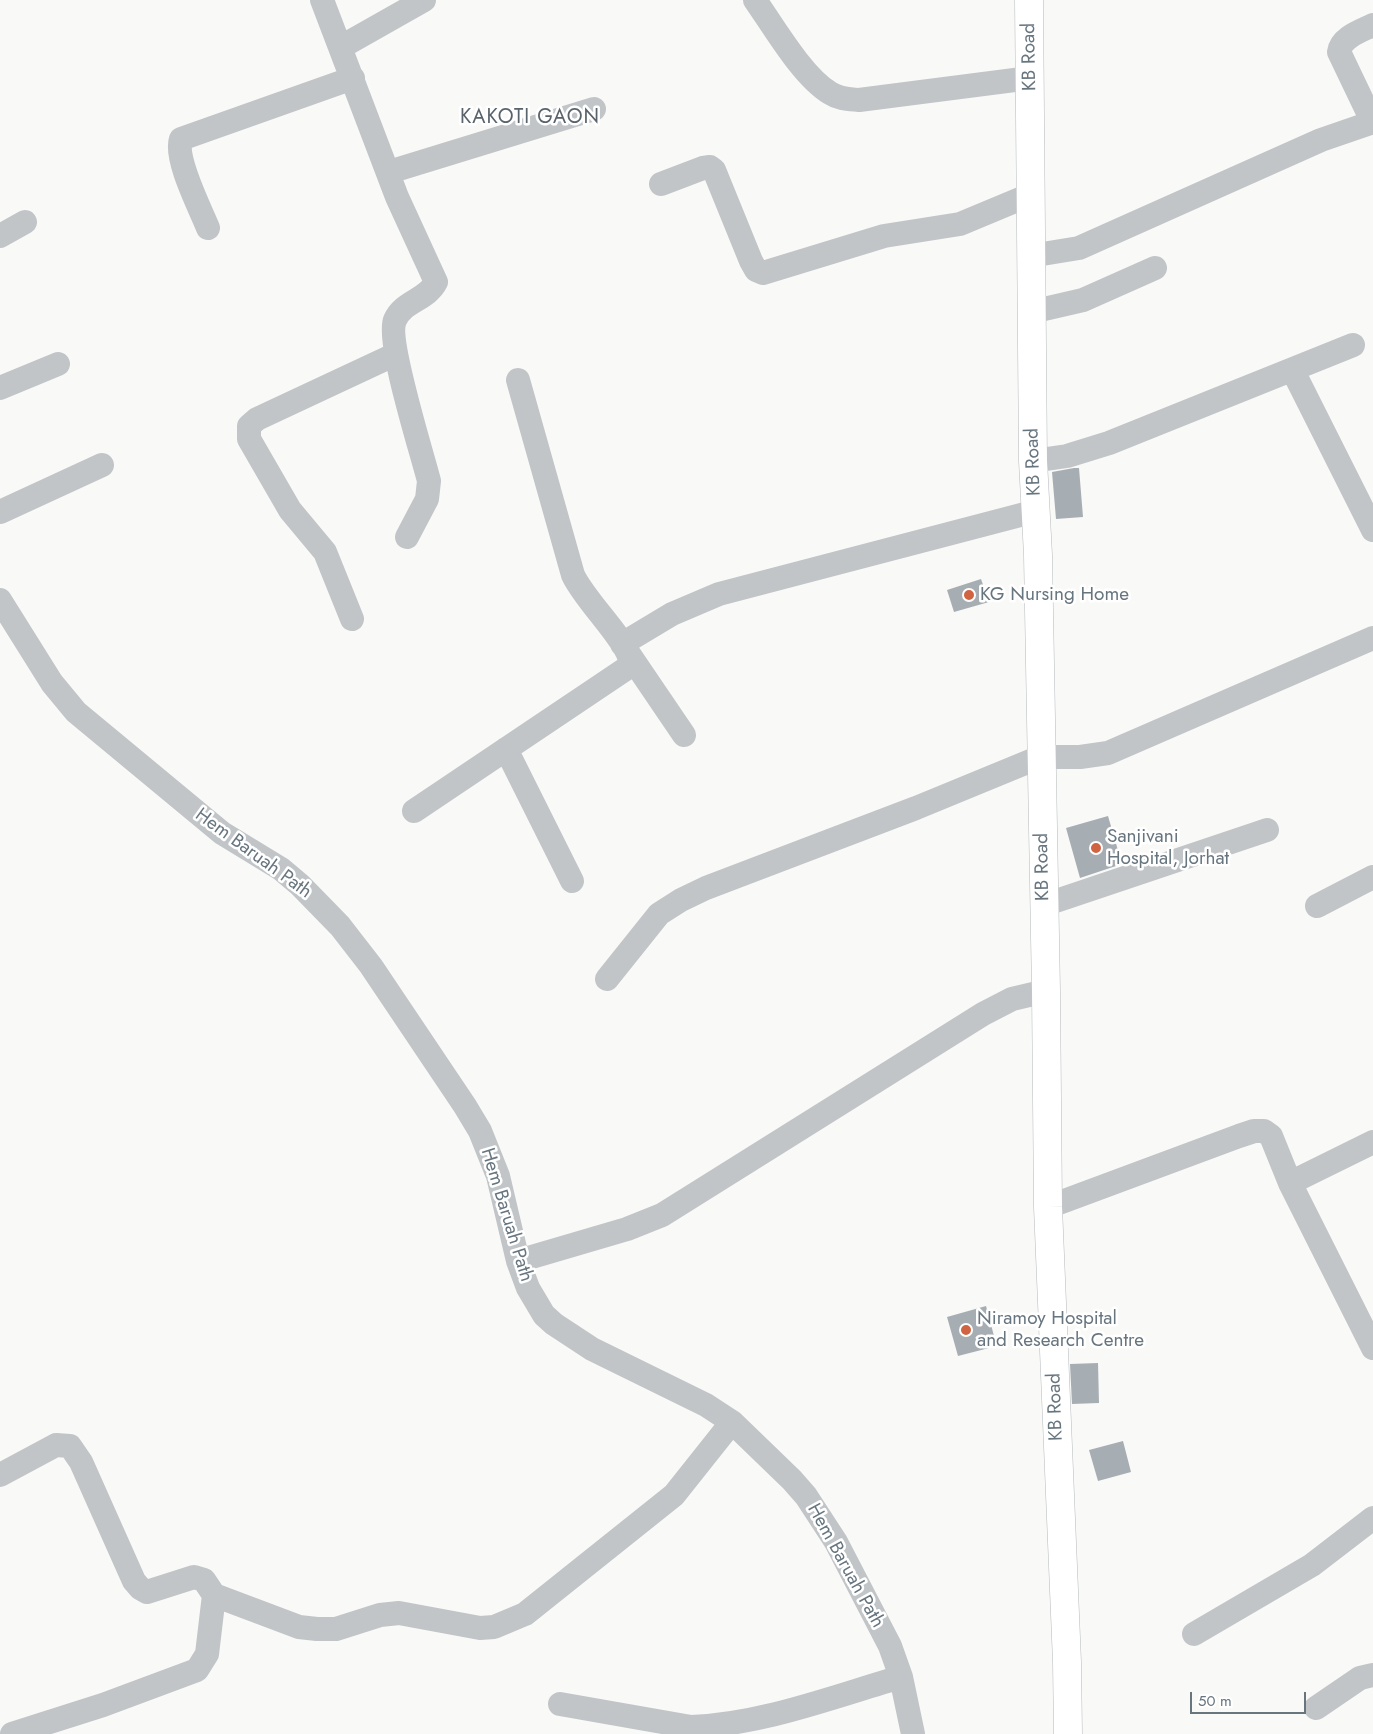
<!DOCTYPE html>
<html>
<head>
<meta charset="utf-8">
<style>
	body { margin:0 }
	#map { position:relative; width:1373px; height:1734px; overflow:hidden; background:#f9f9f7; font-family:Jost,sans-serif }
	canvas { display:block }
	.scale { position:absolute; left:1190px; top:1692px; width:116px; height:22px; box-sizing:border-box; border:2px solid #67757f; border-top:0; padding-left:6px; font-size:15px; line-height:18px; white-space:nowrap; color:#67757f; -webkit-text-stroke:4px #fff; paint-order:stroke }
</style>
</head>
<body>
<div id="map">
<canvas width="1373" height="1734"></canvas>
<div class="scale">50 m</div>
</div>
<script>
const ctx = document.querySelector('canvas').getContext('2d');
ctx.lineJoin = 'round';
function fill(path, color) { ctx.fillStyle = color; ctx.fill(path, 'evenodd'); }
function stroke(path, color, width, dash) { ctx.strokeStyle = color; ctx.lineWidth = width; ctx.lineCap = dash ? 'butt' : 'round'; ctx.setLineDash(dash || []); ctx.stroke(path); }
function write(font, color, halo, rows, align = 'center') {
  ctx.font = font + ' Jost,sans-serif'; ctx.lineWidth = 5; ctx.setLineDash([]); ctx.textBaseline = 'middle'; ctx.strokeStyle = halo; ctx.fillStyle = color; for (const [text, x, y, turn = 0] of rows) {
    ctx.save(); ctx.translate(x, y); ctx.rotate((+turn || 0) * Math.PI / 180); ctx.textAlign = isNaN(turn) ? turn : align; if (halo) ctx.strokeText(text, 0, 0); ctx.fillText(text, 0, 0); ctx.restore();
  }
}
fill(new Path2D(`
	M 1074,468 L 1079,468 L 1083,517 L 1056,519 L 1052,472 Z
	M 981,579 L 989,602 L 954,612 L 947,590 Z
	M 1108,816 L 1122,864 L 1080,878 L 1066,828 Z
	M 986,1306 L 994,1336 L 987,1338 L 989,1348 L 958,1356 L 947,1317 Z
	M 1098,1363 L 1099,1403 L 1072,1404 L 1070,1364 Z
	M 1123,1441 L 1131,1472 L 1098,1481 L 1089,1450 Z`), '#a7aeb3');
const major = new Path2D(`
	M 1029,0 L 1033,461 L 1038,555 L 1046,991 L 1048,1207 L 1067,1662 L 1068,1734`);
stroke(major, '#b5b9bc', 29);
stroke(new Path2D(`
	M 322,0 L 397,197 L 436,282 C 427,300 403,301 395,320 C 386,340 422,453 429,481 L 427,499 L 407,537
	M 755,0 C 774,27 802,76 830,93 C 839,99 849,99 859,100 L 1030,78
	M 1373,25 C 1361,31 1341,37 1339,52 L 1373,123
	M 341,47 L 424,0
	M 389,172 L 594,109
	M 661,184 L 703,168 L 710,167 L 714,170 L 751,261 L 756,270 L 763,273 L 884,236 L 960,224 L 1032,194
	M 208,228 C 200,208 174,158 181,139 L 353,78
	M 0,236 L 25,222
	M 1030,256 L 1079,248 L 1321,140 L 1373,122
	M 1031,312 L 1083,300 L 1155,268
	M 1293,371 L 1373,530
	M 0,388 L 58,364
	M 1033,461 L 1067,456 L 1109,443 L 1353,345
	M 0,512 L 102,465
	M 0,600 L 52,683 L 76,712 L 222,833 L 281,869 L 300,885 L 340,926 L 371,966 L 465,1106 L 480,1131 L 498,1176 L 518,1261 L 528,1288 L 544,1315 L 554,1324 L 592,1349 L 706,1405 L 732,1422 L 792,1480 L 806,1496 L 836,1542 L 890,1646 L 901,1677 L 913,1734
	M 352,619 L 325,552 L 290,510 L 249,439 L 249,426 L 257,419 L 396,354
	M 622,644 L 672,614 L 719,594 L 1036,511
	M 629,654 L 684,735
	M 506,749 L 572,881
	M 414,811 L 627,668 L 630,660 C 626,639 585,601 573,575 L 518,380
	M 1044,905 L 1267,830
	M 1317,906 L 1373,877
	M 607,979 L 659,914 L 681,900 L 706,888 L 916,808 L 1040,757 L 1080,757 L 1108,753 L 1373,638
	M 1290,1183 L 1373,1142
	M 1048,1207 L 1239,1136 L 1254,1131 L 1264,1131 L 1271,1136 L 1290,1183 L 1373,1348
	M 518,1261 L 627,1229 L 662,1215 L 983,1014 L 1012,999 L 1046,991
	M 0,1475 L 56,1445 L 70,1446 L 81,1462 L 134,1581 L 140,1588 L 147,1592 L 194,1577 L 204,1580 L 214,1595 L 299,1627 L 317,1629 L 336,1629 L 380,1615 L 399,1613 L 480,1628 L 494,1627 L 525,1614 L 674,1495 L 732,1422
	M 1194,1634 L 1312,1565 L 1373,1518
	M 560,1704 L 691,1727 C 763,1724 832,1697 901,1677
	M 1316,1708 L 1360,1678 L 1373,1675
	M 12,1734 L 103,1705 L 197,1670 L 207,1654 L 214,1595`), '#c1c5c8', 24);
stroke(major, '#fff', 28);
for (const [x, y, r, color] of [
	[969,595,6,"#cf6342"],
	[1096,848,6,"#cf6342"],
	[966,1330,6,"#cf6342"]
]) { const dot = new Path2D(); dot.arc(x, y, r, 0, 2 * Math.PI); ctx.fillStyle = color; ctx.fill(dot); stroke(dot, '#fff', 2); }
write('19px', '#67757f', '#fff', [
	["KB Road",1030,57,-91],
	["KB Road",1034,462,-92],
	["Hem Baruah Path",253,854,36],
	["KB Road",1043,867,-91],
	["Hem Baruah Path",506,1215,73],
	["KB Road",1056,1407,-92],
	["Hem Baruah Path",845,1566,61]
]);
write('19px', '#67757f', '#fff', [
	["KG Nursing Home",980,595],
	["Sanjivani",1107,837],
	["Hospital, Jorhat",1107,859],
	["Niramoy Hospital",977,1319],
	["and Research Centre",977,1341]
], 'left');
ctx.letterSpacing = '1px';
write('20px', '#59636b', '#fff', [
	["KAKOTI GAON",530,118]
]);
ctx.letterSpacing = '0px';
</script>
</body>
</html>
